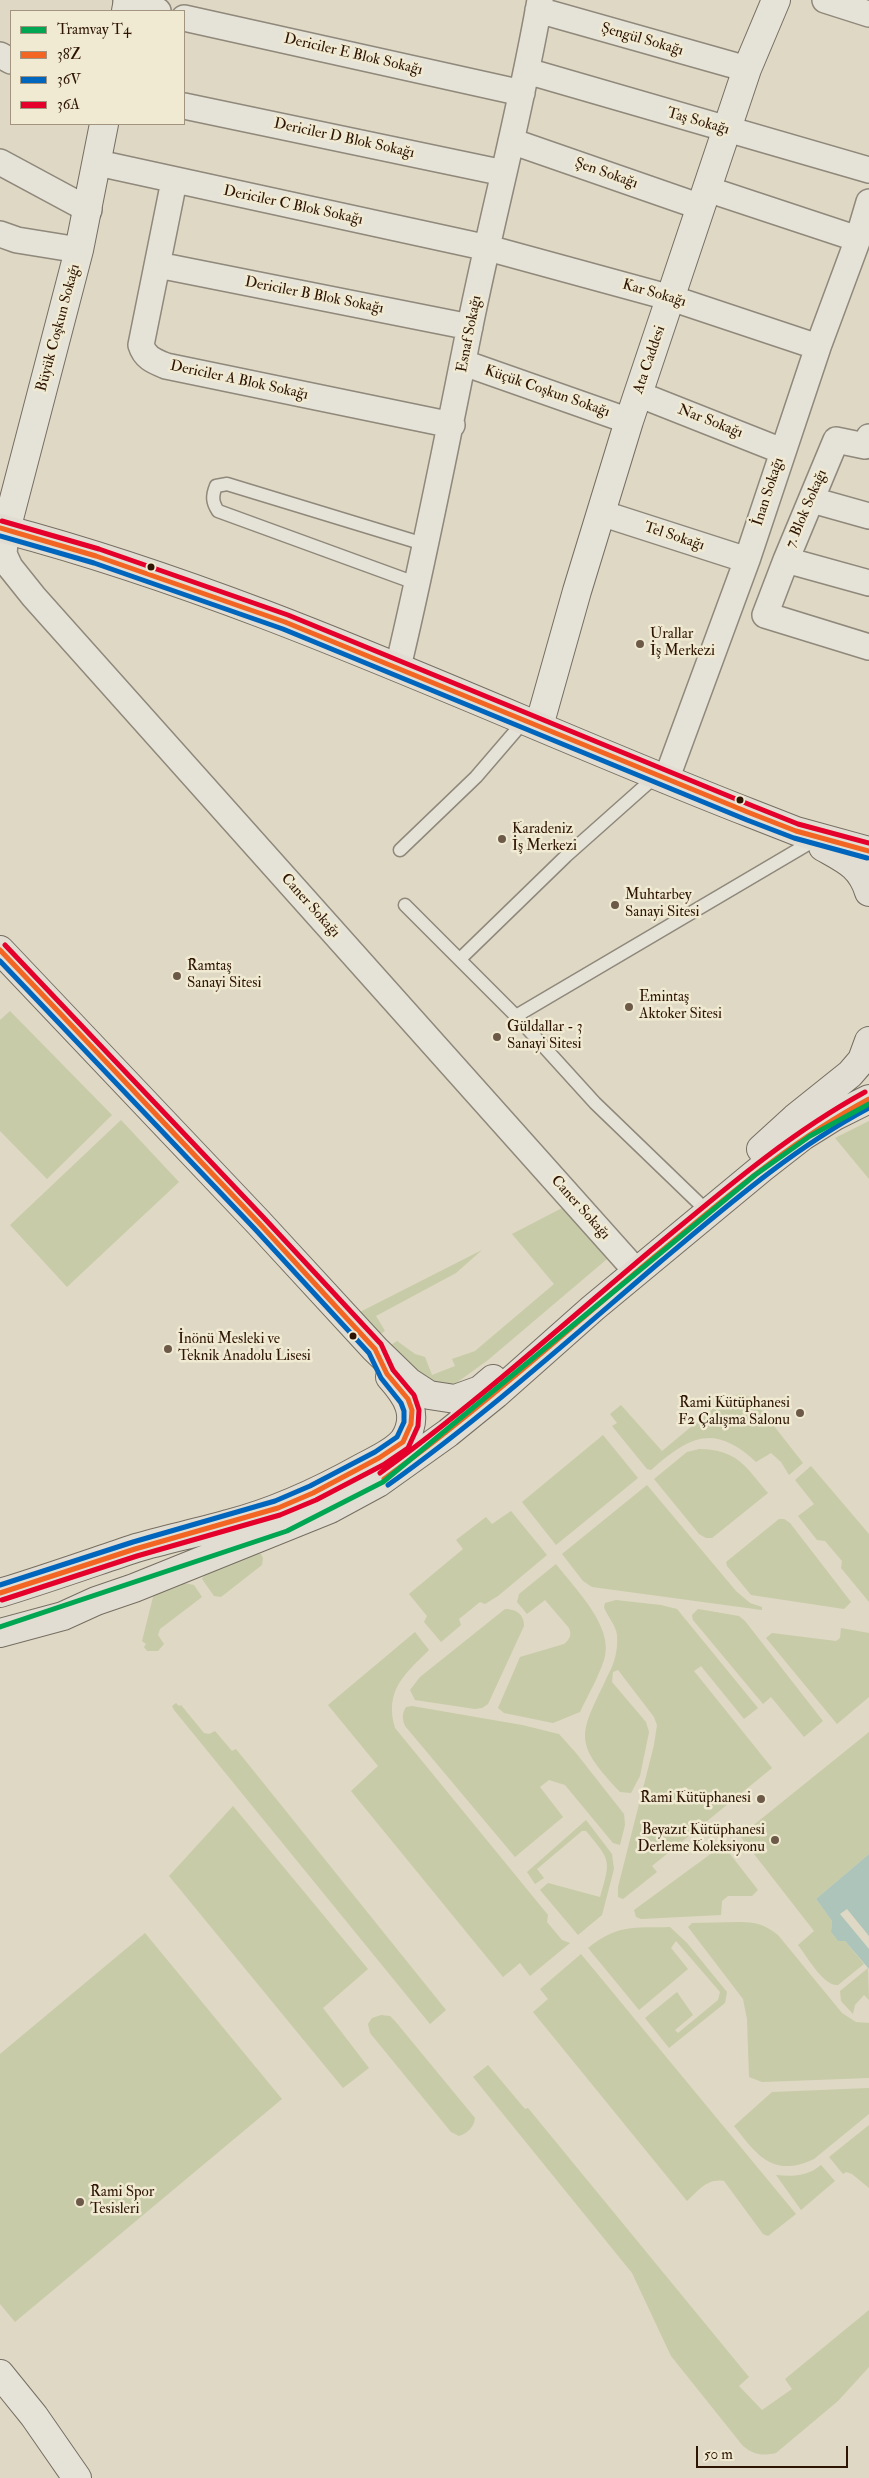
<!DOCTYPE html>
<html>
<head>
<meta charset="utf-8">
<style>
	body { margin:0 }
	#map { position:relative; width:869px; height:2478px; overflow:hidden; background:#ded8c4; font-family:"IM FELL Double Pica",serif }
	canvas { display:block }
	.legend { position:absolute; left:10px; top:10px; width:175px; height:115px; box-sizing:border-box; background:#f0ead2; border:1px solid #a2947f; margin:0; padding:6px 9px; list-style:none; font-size:15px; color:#2e1403 }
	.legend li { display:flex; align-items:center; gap:10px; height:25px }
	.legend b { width:25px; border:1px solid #a2947f }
	.scale { position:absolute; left:696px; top:2446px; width:152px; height:22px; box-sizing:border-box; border:2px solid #2e1403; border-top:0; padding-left:6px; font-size:15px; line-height:18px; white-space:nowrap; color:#2e1403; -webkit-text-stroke:4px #f0ead2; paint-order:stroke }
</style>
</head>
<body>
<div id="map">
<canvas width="869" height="2478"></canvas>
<ul class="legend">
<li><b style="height:6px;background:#00a651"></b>Tramvay T4</li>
<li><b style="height:6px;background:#f26522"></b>38Z</li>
<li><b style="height:6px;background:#0065bd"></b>36V</li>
<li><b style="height:6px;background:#e4002b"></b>36A</li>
</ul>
<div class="scale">50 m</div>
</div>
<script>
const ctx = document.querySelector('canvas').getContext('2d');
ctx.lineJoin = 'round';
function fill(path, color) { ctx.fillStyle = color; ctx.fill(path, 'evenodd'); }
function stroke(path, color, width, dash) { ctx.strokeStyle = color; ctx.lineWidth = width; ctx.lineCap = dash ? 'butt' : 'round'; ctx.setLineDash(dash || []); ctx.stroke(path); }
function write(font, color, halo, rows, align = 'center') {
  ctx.font = font + ' "IM FELL Double Pica",serif'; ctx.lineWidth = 5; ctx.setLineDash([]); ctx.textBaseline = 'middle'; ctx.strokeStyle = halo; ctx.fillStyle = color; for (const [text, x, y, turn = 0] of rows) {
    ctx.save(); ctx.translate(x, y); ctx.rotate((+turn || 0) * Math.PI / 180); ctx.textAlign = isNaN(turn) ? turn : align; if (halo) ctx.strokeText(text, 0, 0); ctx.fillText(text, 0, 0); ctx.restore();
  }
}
fill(new Path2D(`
	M 10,1011 L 112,1115 L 47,1179 L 0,1131 L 0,1020 Z
	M 121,1120 L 179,1182 L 67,1287 L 10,1225 Z
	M 869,1121 L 869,1179 L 835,1138 Z
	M 564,1207 L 607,1259 L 488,1360 L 452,1386 L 432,1387 L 385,1349 L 397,1341 L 415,1354 L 425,1357 L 432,1375 L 455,1366 L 452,1359 L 475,1351 L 554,1284 L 512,1234 Z
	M 482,1250 L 456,1273 L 376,1316 L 385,1331 L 376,1337 L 356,1314 Z
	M 740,1394 L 752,1398 L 803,1463 L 789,1475 L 781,1462 L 771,1453 L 756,1462 C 714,1423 690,1436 651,1470 L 647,1469 L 612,1426 L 617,1423 L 610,1414 L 621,1405 L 662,1451 L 722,1401 Z
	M 603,1435 L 638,1478 L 556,1545 L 522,1502 Z
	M 699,1449 C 738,1450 745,1466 768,1493 L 712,1538 L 706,1538 L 699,1534 L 654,1479 L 687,1452 Z
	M 811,1466 L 869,1534 L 869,1602 L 841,1568 L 842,1561 L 825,1541 L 817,1540 L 798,1516 L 814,1504 L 795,1480 Z
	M 647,1485 L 736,1591 L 750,1603 L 762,1607 L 762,1610 L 592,1587 L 583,1581 L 562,1554 Z
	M 511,1511 L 547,1555 L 498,1596 L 485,1604 L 480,1602 L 459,1619 L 461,1625 L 441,1642 L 424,1622 L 427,1616 L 409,1594 L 463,1549 L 456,1540 L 486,1517 L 492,1524 Z
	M 779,1519 L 784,1519 L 790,1523 L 851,1602 L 844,1609 L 751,1595 L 727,1566 L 726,1562 Z
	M 257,1554 L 261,1554 L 263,1558 L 262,1565 L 221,1597 L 214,1596 L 202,1579 L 205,1574 Z
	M 556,1564 C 575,1589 615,1627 604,1660 C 598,1678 588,1695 580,1712 L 553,1723 L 504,1713 L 498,1708 L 520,1657 L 564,1644 C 570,1639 572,1635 569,1628 L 545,1600 L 527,1614 L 517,1602 L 519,1594 Z
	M 184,1583 L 194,1585 L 202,1597 L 160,1629 L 158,1635 L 164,1644 L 158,1651 L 147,1651 L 144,1647 L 146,1644 L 142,1641 L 154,1593 Z
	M 616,1600 L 661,1605 L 677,1609 L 758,1708 L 744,1719 L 701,1666 L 694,1671 L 772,1768 L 652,1866 L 657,1872 L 623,1899 L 618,1897 L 618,1887 L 654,1745 L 657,1725 L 654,1717 L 618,1670 L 613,1672 L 612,1682 L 646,1722 L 649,1732 L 640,1776 L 631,1793 L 620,1792 C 571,1740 580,1735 608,1675 C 615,1662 618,1650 617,1635 C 616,1625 607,1616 604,1607 L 605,1603 Z
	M 505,1609 C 516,1609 524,1614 524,1626 L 488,1704 L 482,1708 L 475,1709 L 415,1700 L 410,1690 L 420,1677 Z
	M 698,1609 L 739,1616 L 745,1621 L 823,1721 L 804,1737 L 771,1697 L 763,1704 L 693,1620 L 692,1615 Z
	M 841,1628 L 869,1633 L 869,1697 L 837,1724 L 766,1638 L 772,1633 L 836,1641 L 840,1638 Z
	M 415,1632 L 429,1650 C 405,1674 384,1690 395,1728 L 548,1915 L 547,1922 L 562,1940 L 570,1943 L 530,1976 L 520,1963 L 503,1977 L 351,1791 L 378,1766 L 328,1705 Z
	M 176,1703 L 179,1706 L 181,1705 L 204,1733 L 209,1734 L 215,1731 L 232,1751 L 236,1749 L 446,2010 L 430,2024 L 174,1710 L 172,1706 Z
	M 412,1706 L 522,1725 L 559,1734 L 576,1753 L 624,1814 L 625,1825 L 620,1845 L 613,1843 L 565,1785 L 549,1780 L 540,1787 L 563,1817 L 515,1857 L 405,1726 C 402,1718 402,1714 406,1707 Z
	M 869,1732 L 869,1854 L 816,1899 L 832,1921 L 831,1932 L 838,1941 L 845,1941 L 864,1964 L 838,1985 C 824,1987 806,1955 798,1945 L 814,1931 L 740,1836 Z
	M 233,1806 L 368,1969 L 323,2008 L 369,2068 L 343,2088 L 169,1876 Z
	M 586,1820 L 612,1854 L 614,1869 L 602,1915 L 578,1935 L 540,1890 L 548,1883 L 600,1897 C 611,1860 611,1861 586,1831 L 582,1831 L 537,1869 L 544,1878 L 535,1884 L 527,1872 Z
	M 723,1845 L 758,1890 L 752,1896 L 728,1896 L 722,1901 L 721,1915 L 641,1919 L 636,1917 L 634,1910 Z
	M 740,1922 C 757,1922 765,1925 778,1935 L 842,2013 L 856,2022 L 869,2023 L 869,2078 L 762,2082 L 749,2077 L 747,2019 L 743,1999 L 688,1927 L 692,1923 Z
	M 670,1927 L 687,1943 L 727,1992 L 725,2003 L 669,2048 L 645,2018 L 677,1992 L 693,2015 L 675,2030 L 678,2033 L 718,2000 L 720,1992 L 676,1941 L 671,1948 L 688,1969 L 639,2010 L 588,1948 C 618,1924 633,1928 670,1927 Z
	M 145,1933 L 282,2099 L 15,2322 L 0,2304 L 0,2054 Z
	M 581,1954 L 796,2214 L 768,2236 L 763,2234 L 724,2181 C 707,2178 698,2191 687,2201 L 533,2012 L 548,1999 L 540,1989 Z
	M 868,1968 L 869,2000 L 864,1995 L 855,2005 L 853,2014 L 841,2001 L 840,1991 Z
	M 381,2015 L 390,2016 L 395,2021 L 475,2118 C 474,2127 468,2133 459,2136 L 451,2132 L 370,2033 L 368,2024 L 372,2018 Z
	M 488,2065 L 525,2109 L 528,2108 L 749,2377 L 739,2386 L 762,2410 L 792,2389 L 785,2379 L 869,2310 L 869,2367 L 838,2401 L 776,2453 C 762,2456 754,2455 743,2446 L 671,2356 L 632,2273 L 473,2077 Z
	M 869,2088 L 869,2114 L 814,2159 C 773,2178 758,2156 734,2126 L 772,2092 Z
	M 869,2125 L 869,2188 L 852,2174 L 846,2172 L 843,2174 L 829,2157 Z
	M 821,2165 L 835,2181 L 801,2210 L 776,2175 C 793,2177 808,2176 821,2165 Z`), '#c7cba7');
fill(new Path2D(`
	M 869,1854 L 869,1936 L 847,1909 L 840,1914 L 869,1949 L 869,1969 L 845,1941 L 838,1941 L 831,1932 L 832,1921 L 816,1899 Z`), '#adc4ba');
const lane = new Path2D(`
	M 418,584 L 218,511 C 212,502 212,496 216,486 L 227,484 L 427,545
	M 400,850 L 476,777 L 525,720
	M 405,905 L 516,1016 L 595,1103 L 707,1211
	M 460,959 L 566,856 L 656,776
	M 516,1016 L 813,841`);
const street = new Path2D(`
	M 126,0 L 158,11
	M 825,0 L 869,14
	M 538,10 L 747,69
	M 184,18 L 522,93
	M 0,55 L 11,61
	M 527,71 L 869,170
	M 184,106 L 504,173
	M 511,141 L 701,207
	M 0,162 L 89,210
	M 98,163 L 488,248 L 671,298 L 818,347
	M 174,181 L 141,345 C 145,358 154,361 166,366 L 452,425
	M 707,189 L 858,239
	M 0,234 L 17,240 L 79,250
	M 158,265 L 470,327
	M 464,363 L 629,421
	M 638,394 L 782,451
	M 869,437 L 865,446 L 836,440 L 786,560 L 765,615 L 869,647
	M 812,500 L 869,516
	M 601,513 L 747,560
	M 6,530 L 4,554 L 10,567 L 34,597 L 637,1272
	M 786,560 L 869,583
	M 398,667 C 425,554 447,440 470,326 C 492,217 521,110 540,0
	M 666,780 L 747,560 L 818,347 L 858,239 L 869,202`);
const secondary = new Path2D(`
	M 126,11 L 128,0
	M 6,530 L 79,250 L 104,124
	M 539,726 L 577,591 L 629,421 L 747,69 L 776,0
	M 0,2374 L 34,2416 L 77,2478`);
const primary = new Path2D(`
	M 0,528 C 259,596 501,716 750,813 L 796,831 L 869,851
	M 823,847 C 846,860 861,866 869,892
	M 0,950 L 259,1223 L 375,1349 L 409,1382 L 429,1395 L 455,1399 L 480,1390 L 493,1379
	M 761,1149 L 795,1118 L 850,1074 L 862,1060 L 869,1041
	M 0,1593 C 46,1579 91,1563 136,1548 C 167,1539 197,1533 228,1524 C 275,1512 320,1491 363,1467 C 376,1460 395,1452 404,1440 C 420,1415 407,1396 390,1377
	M 0,1633 L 63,1616 L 96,1601 L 134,1588 L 330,1509 L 378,1483 L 448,1433 L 496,1394 L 593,1308 L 762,1168 L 803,1136 L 835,1116 L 869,1099`);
stroke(lane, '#8f887b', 15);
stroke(street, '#8f887b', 28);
stroke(secondary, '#766e62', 30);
stroke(primary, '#766e62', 30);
stroke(lane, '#e5e2d8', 12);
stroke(street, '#e5e2d8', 25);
stroke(secondary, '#e5e2d8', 28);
stroke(primary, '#e1ddd2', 28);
stroke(new Path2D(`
	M 0,528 L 96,556 L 285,622 L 750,813 L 796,831 L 869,851
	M 0,950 L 259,1223 L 375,1349 L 387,1374 L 408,1399 L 412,1410 L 411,1424 L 403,1442 L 379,1458 L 313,1493 L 278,1508 L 135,1549 L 0,1593
	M 384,1479 C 478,1411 564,1333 653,1258 C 723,1200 789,1142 869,1099`), '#f26522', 5);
stroke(new Path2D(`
	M 0,536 L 94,563 L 283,629 L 747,820 L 794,838 L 867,858
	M 0,961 L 254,1228 L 369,1353 L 381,1378 L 401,1403 L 404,1411 L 404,1422 L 397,1437 L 375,1452 L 310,1486 L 275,1501 L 133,1542 L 0,1585
	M 388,1485 C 483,1417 571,1338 660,1262 C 727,1206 792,1149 869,1108`), '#0065bd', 5);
stroke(new Path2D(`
	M 2,521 L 99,549 L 288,615 L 753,806 L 798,824 L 869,843
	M 380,1473 C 474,1405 560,1327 649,1252 C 719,1194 785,1136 865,1092
	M 2,1600 L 137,1556 L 280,1515 L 316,1500 L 383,1465 L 408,1448 L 418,1426 L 419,1410 L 414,1395 L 393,1370 L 381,1344 L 264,1218 L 5,945`), '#e4002b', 5);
stroke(new Path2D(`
	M 0,1627 L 287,1531 L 383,1482 L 755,1175 L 810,1136 L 869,1104`), '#00a651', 5);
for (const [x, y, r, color] of [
	[151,567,4.5,"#2e1403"],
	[640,644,5,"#6c5947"],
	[740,800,4.5,"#2e1403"],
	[502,839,5,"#6c5947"],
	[615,905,5,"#6c5947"],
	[177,976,5,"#6c5947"],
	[629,1007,5,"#6c5947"],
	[497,1037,5,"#6c5947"],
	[353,1336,4.5,"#2e1403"],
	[168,1349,5,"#6c5947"],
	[800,1413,5,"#6c5947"],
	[761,1799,5,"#6c5947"],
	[775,1840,5,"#6c5947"],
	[80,2202,5,"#6c5947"]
]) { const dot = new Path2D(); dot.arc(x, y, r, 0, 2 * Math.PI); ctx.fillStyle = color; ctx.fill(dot); stroke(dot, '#f0ead2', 2); }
write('15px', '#2e1403', '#f0ead2', [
	["Şengül Sokağı",642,40,16],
	["Dericiler E Blok Sokağı",353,55,13],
	["Taş Sokağı",698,122,16],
	["Dericiler D Blok Sokağı",344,139,12],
	["Şen Sokağı",606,174,19],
	["Dericiler C Blok Sokağı",293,206,12],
	["Kar Sokağı",654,294,16],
	["Dericiler B Blok Sokağı",314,296,11],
	["Büyük Coşkun Sokağı",59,328,-75],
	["Esnaf Sokağı",470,334,-79],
	["Ata Caddesi",650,360,-71],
	["Dericiler A Blok Sokağı",239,381,12],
	["Küçük Coşkun Sokağı",547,392,19],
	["Nar Sokağı",710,422,21],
	["İnan Sokağı",769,492,-72],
	["7. Blok Sokağı",807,509,-67],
	["Tel Sokağı",674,537,18],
	["Caner Sokağı",310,906,48],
	["Caner Sokağı",580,1208,48]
]);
write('15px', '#2e1403', '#f0ead2', [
	["Urallar",650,635],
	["İş Merkezi",650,652],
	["Karadeniz",512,830],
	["İş Merkezi",512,847],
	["Muhtarbey",625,896],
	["Sanayi Sitesi",625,913],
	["Ramtaş",187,967],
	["Sanayi Sitesi",187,984],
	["Emintaş",639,998],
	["Aktoker Sitesi",639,1015],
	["Güldallar - 3",507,1028],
	["Sanayi Sitesi",507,1045],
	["İnönü Mesleki ve",178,1340],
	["Teknik Anadolu Lisesi",178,1357],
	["Rami Kütüphanesi",790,1404,"right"],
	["F2 Çalışma Salonu",790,1421,"right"],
	["Rami Kütüphanesi",751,1799,"right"],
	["Beyazıt Kütüphanesi",765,1831,"right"],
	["Derleme Koleksiyonu",765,1848,"right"],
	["Rami Spor",90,2193],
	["Tesisleri",90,2210]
], 'left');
</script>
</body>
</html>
